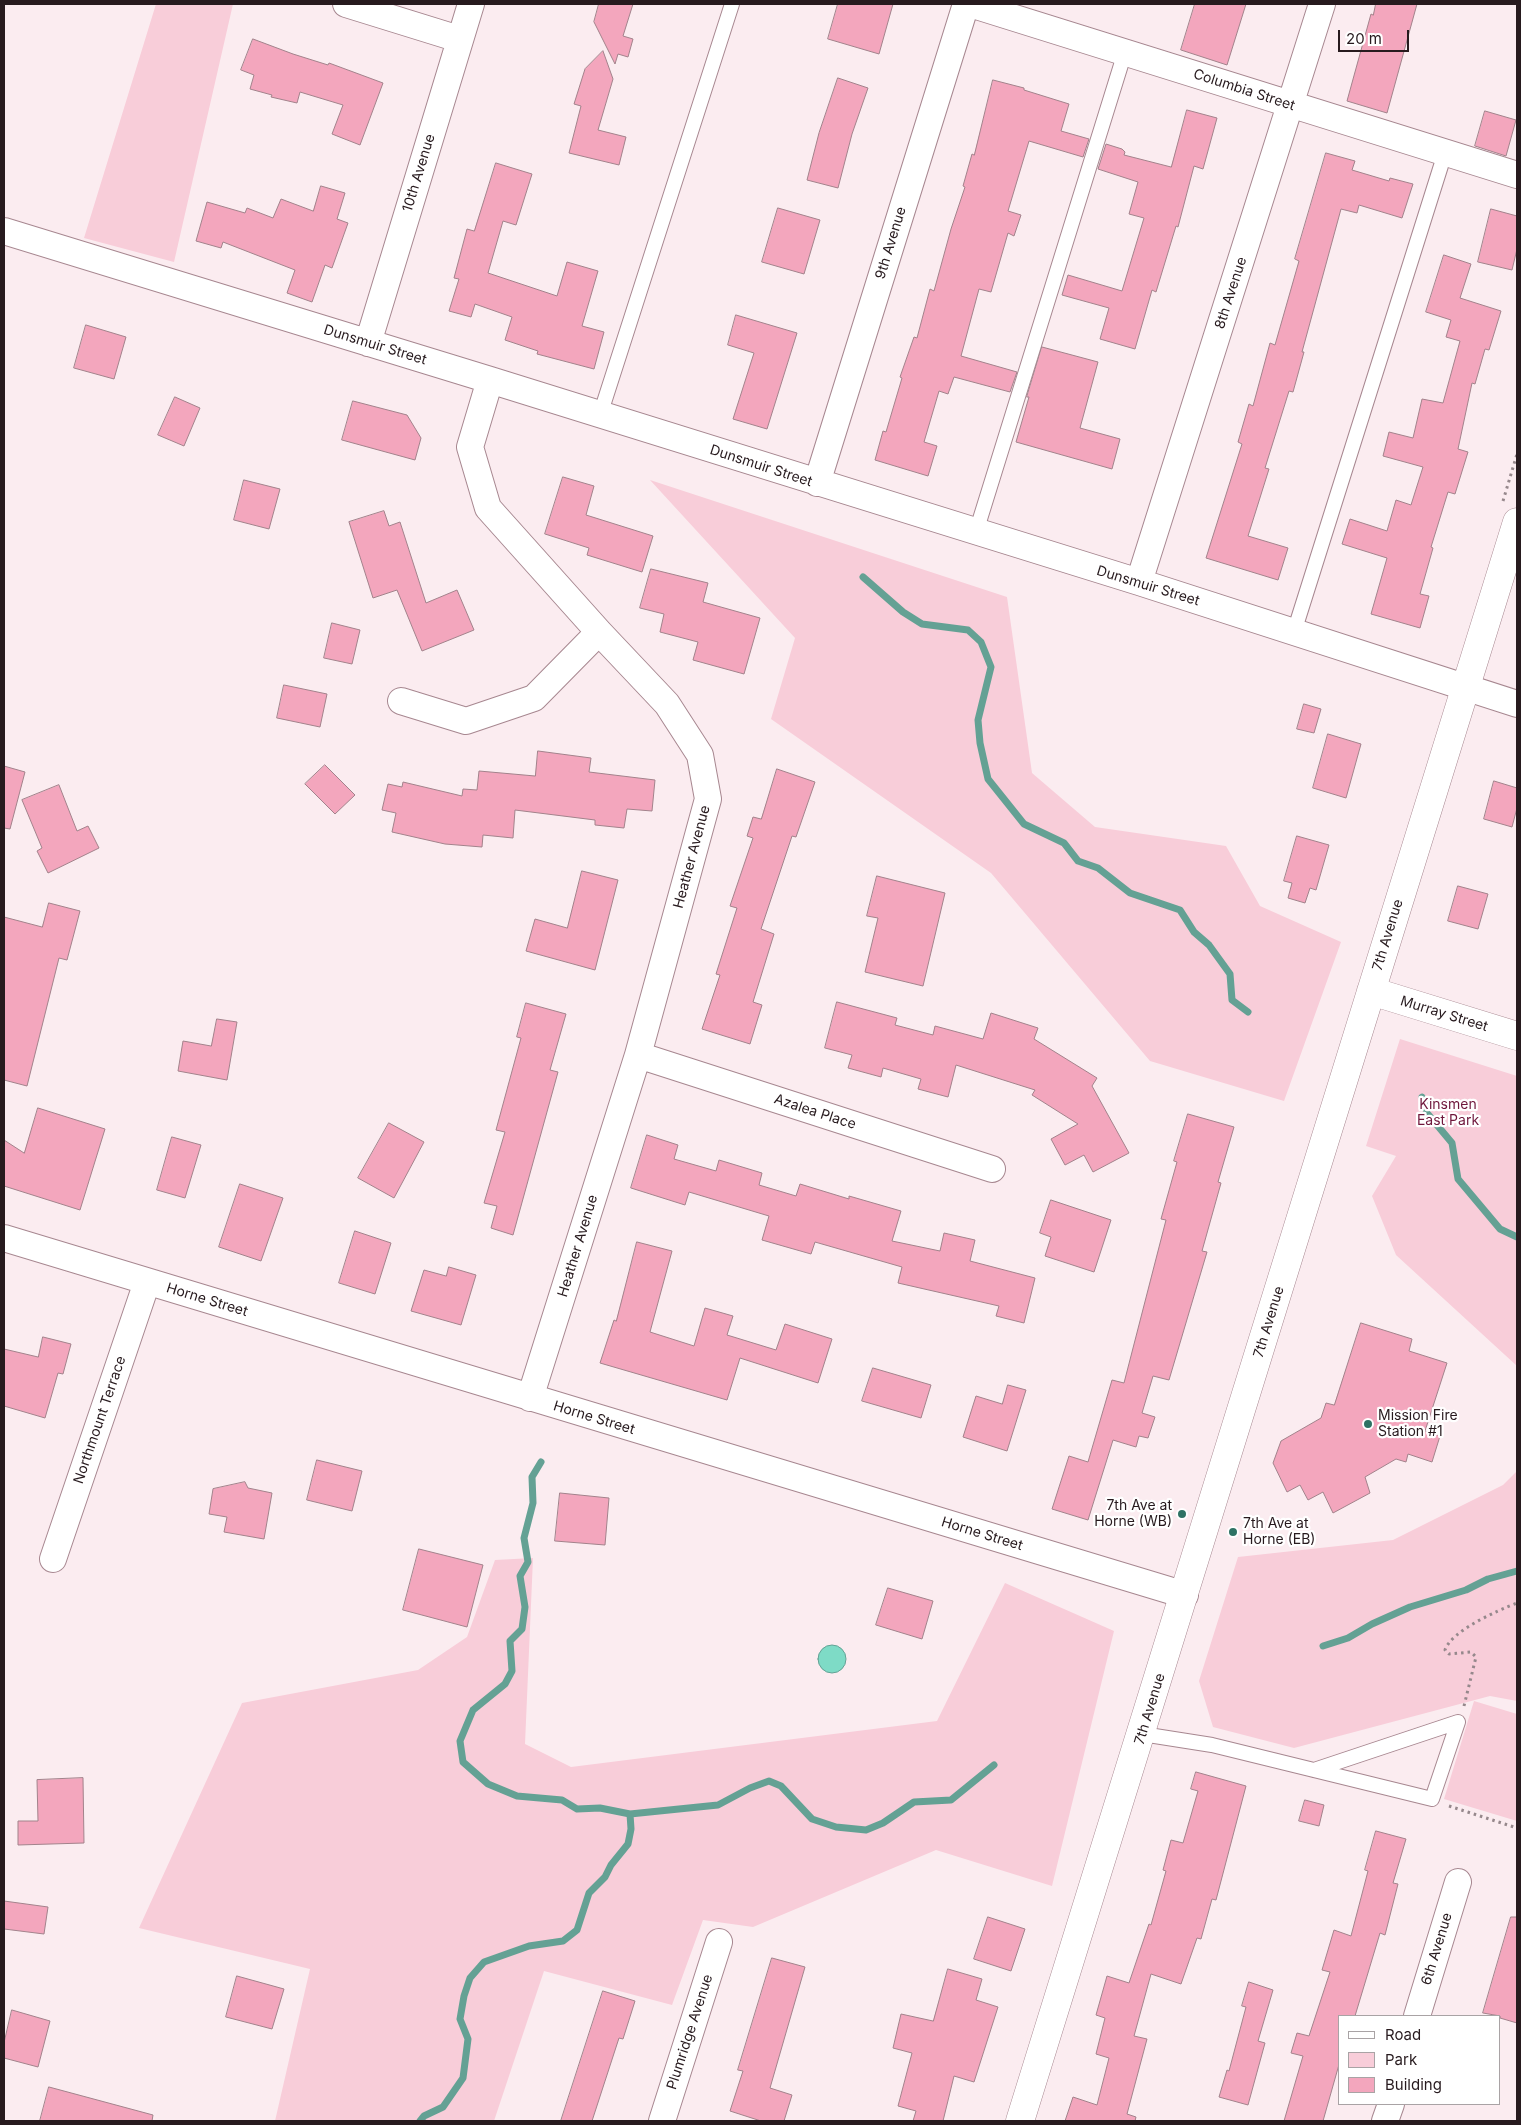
<!DOCTYPE html>
<html>
<head>
<meta charset="utf-8">
<style>
	body { margin:0 }
	#map { position:relative; width:1521px; height:2125px; overflow:hidden; background:#fbecf0; font-family:Inter,sans-serif }
	canvas { display:block }
	.frame { position:absolute; inset:0; border:5px solid #271a1e; pointer-events:none }
	.legend { position:absolute; left:1338px; top:2015px; width:162px; height:90px; box-sizing:border-box; background:#fff; border:1px solid #a9a3a5; margin:0; padding:6px 9px; list-style:none; font-size:15px; color:#271a1e }
	.legend li { display:flex; align-items:center; gap:10px; height:25px }
	.legend b { width:25px; border:1px solid #a9a3a5 }
	.scale { position:absolute; left:1338px; top:30px; width:71px; height:22px; box-sizing:border-box; border:2px solid #271a1e; border-top:0; padding-left:6px; font-size:15px; line-height:18px; white-space:nowrap; color:#271a1e; -webkit-text-stroke:4px #fff; paint-order:stroke }
</style>
</head>
<body>
<div id="map">
<canvas width="1521" height="2125"></canvas>
<div class="frame"></div>
<ul class="legend">
<li><b style="height:6px;background:#fff"></b>Road</li>
<li><b style="height:14px;background:#f8cdd9"></b>Park</li>
<li><b style="height:14px;background:#f3a6bd"></b>Building</li>
</ul>
<div class="scale">20 m</div>
</div>
<script>
const ctx = document.querySelector('canvas').getContext('2d');
ctx.lineJoin = 'round';
function fill(path, color) { ctx.fillStyle = color; ctx.fill(path, 'evenodd'); }
function stroke(path, color, width, dash) { ctx.strokeStyle = color; ctx.lineWidth = width; ctx.lineCap = dash ? 'butt' : 'round'; ctx.setLineDash(dash || []); ctx.stroke(path); }
function write(font, color, halo, rows, align = 'center') {
  ctx.font = font + ' Inter,sans-serif'; ctx.lineWidth = 4.5; ctx.setLineDash([]); ctx.textBaseline = 'middle'; ctx.strokeStyle = halo; ctx.fillStyle = color; for (const [text, x, y, turn = 0] of rows) {
    ctx.save(); ctx.translate(x, y); ctx.rotate((+turn || 0) * Math.PI / 180); ctx.textAlign = isNaN(turn) ? turn : align; if (halo) ctx.strokeText(text, 0, 0); ctx.fillText(text, 0, 0); ctx.restore();
  }
}
fill(new Path2D(`
	M 156,4 L 233,4 L 174,262 L 84,238 Z
	M 650,480 L 1007,597 L 1032,773 L 1095,827 L 1226,846 L 1260,906 L 1341,942 L 1284,1101 L 1150,1061 L 991,873 L 771,719 L 795,638 Z
	M 1400,1039 L 1517,1076 L 1517,1366 L 1396,1255 L 1372,1196 L 1396,1156 L 1366,1146 Z
	M 1517,1471 L 1517,1701 L 1490,1696 L 1294,1748 L 1213,1727 L 1199,1681 L 1238,1557 L 1393,1540 L 1503,1485 Z
	M 533,1558 L 525,1744 L 571,1767 L 937,1721 L 1005,1583 L 1114,1631 L 1052,1886 L 936,1850 L 753,1927 L 703,1920 L 672,2005 L 544,1971 L 494,2121 L 275,2121 L 310,1969 L 139,1928 L 242,1703 L 418,1670 L 467,1637 L 495,1560 Z
	M 1474,1701 L 1517,1714 L 1517,1821 L 1444,1799 Z`), '#f8cdd9');
const water = new Path2D(`
	M818 1659a14 14 0 1 1 28 0a14 14 0 1 1-28 0Z`);
fill(water, '#7edbc6');
stroke(water, '#64a194', 1);
stroke(new Path2D(`
	M 863,577 L 903,612 L 922,624 L 968,630 L 981,642 L 991,667 L 978,720 L 980,743 L 988,779 L 1024,824 L 1064,843 L 1078,861 L 1098,868 L 1130,893 L 1180,910 L 1194,932 L 1209,945 L 1230,974 L 1232,1000 L 1248,1012
	M 1422,1097 L 1427,1113 L 1452,1143 L 1458,1179 L 1500,1229 L 1517,1237
	M 541,1462 L 532,1477 L 533,1503 L 524,1538 L 528,1562 L 520,1576 L 525,1607 L 522,1629 L 510,1641 L 512,1671 L 505,1684 L 473,1710 L 460,1741 L 463,1762 L 488,1784 L 517,1796 L 562,1800 L 577,1809 L 600,1808 L 630,1814
	M 1323,1646 L 1348,1638 L 1372,1624 L 1410,1607 L 1466,1590 L 1488,1579 L 1517,1571
	M 420,2121 L 424,2116 L 443,2107 L 463,2078 L 468,2039 L 460,2019 L 464,1996 L 470,1978 L 484,1962 L 529,1946 L 563,1941 L 577,1930 L 589,1893 L 605,1877 L 611,1865 L 628,1844 L 631,1829 L 630,1814 L 718,1805 L 750,1788 L 769,1781 L 781,1786 L 812,1819 L 836,1827 L 866,1830 L 883,1823 L 914,1802 L 951,1800 L 994,1765`), '#64a194', 7);
const building = new Path2D(`
	M 599,4 L 633,4 L 623,36 L 633,39 L 628,57 L 618,54 L 615,64 L 594,22 Z
	M 838,4 L 893,4 L 879,54 L 828,39 Z
	M 1195,4 L 1246,4 L 1227,65 L 1181,50 Z
	M 1376,4 L 1417,4 L 1387,113 L 1347,101 L 1371,14 L 1373,15 Z
	M 253,39 L 293,54 L 328,65 L 329,63 L 383,83 L 360,145 L 332,134 L 343,105 L 300,92 L 297,103 L 271,97 L 272,95 L 250,89 L 254,75 L 241,70 Z
	M 603,51 L 613,79 L 598,130 L 626,137 L 619,165 L 569,153 L 581,106 L 574,104 L 585,69 Z
	M 838,78 L 868,88 L 852,134 L 838,188 L 807,180 L 819,133 Z
	M 993,80 L 1024,88 L 1024,90 L 1069,104 L 1061,131 L 1089,139 L 1083,157 L 1029,141 L 1008,211 L 1021,215 L 1014,236 L 1008,233 L 991,292 L 979,289 L 961,356 L 1017,372 L 1010,392 L 954,377 L 948,394 L 939,391 L 924,442 L 937,446 L 928,476 L 875,460 L 883,431 L 886,432 L 902,378 L 900,377 L 914,337 L 917,338 L 930,289 L 934,291 L 951,229 L 965,187 L 963,186 L 972,154 L 974,155 Z
	M 1187,110 L 1217,118 L 1203,169 L 1194,166 L 1178,227 L 1176,226 L 1156,292 L 1152,290 L 1135,349 L 1100,339 L 1109,308 L 1062,295 L 1068,275 L 1122,291 L 1144,218 L 1129,214 L 1138,182 L 1098,169 L 1106,144 L 1122,149 L 1125,152 L 1124,155 L 1171,167 Z
	M 1485,111 L 1516,120 L 1506,156 L 1475,146 Z
	M 1326,153 L 1355,161 L 1352,170 L 1389,181 L 1390,178 L 1413,184 L 1402,218 L 1359,205 L 1357,213 L 1341,209 L 1302,352 L 1304,352 L 1293,392 L 1289,391 L 1265,468 L 1269,469 L 1248,536 L 1288,548 L 1278,580 L 1206,558 L 1242,444 L 1238,442 L 1249,404 L 1253,406 L 1270,343 L 1275,345 L 1299,261 L 1295,259 Z
	M 496,163 L 532,174 L 516,225 L 503,221 L 488,273 L 557,296 L 567,262 L 598,271 L 582,326 L 604,332 L 594,369 L 537,354 L 538,351 L 505,340 L 512,317 L 475,304 L 471,317 L 449,311 L 459,279 L 454,278 L 467,229 L 474,231 Z
	M 321,186 L 345,193 L 337,219 L 348,223 L 332,268 L 325,265 L 312,302 L 287,293 L 295,270 L 223,242 L 221,248 L 196,241 L 207,202 L 245,213 L 247,208 L 273,218 L 281,199 L 313,211 Z
	M 778,208 L 820,220 L 804,274 L 762,262 Z
	M 1491,209 L 1517,216 L 1517,249 L 1512,270 L 1478,262 Z
	M 1444,255 L 1471,264 L 1460,298 L 1501,311 L 1489,350 L 1485,349 L 1475,384 L 1472,383 L 1458,449 L 1468,452 L 1455,494 L 1448,492 L 1431,547 L 1433,548 L 1420,594 L 1429,596 L 1420,628 L 1371,614 L 1387,558 L 1342,544 L 1350,519 L 1387,531 L 1396,500 L 1411,505 L 1423,467 L 1383,456 L 1389,432 L 1413,438 L 1422,399 L 1443,403 L 1460,341 L 1446,337 L 1451,320 L 1426,312 Z
	M 736,315 L 797,333 L 767,429 L 733,419 L 754,353 L 728,345 Z
	M 86,325 L 126,337 L 114,379 L 74,368 Z
	M 1042,347 L 1098,362 L 1080,428 L 1120,439 L 1112,469 L 1016,442 L 1029,397 L 1027,397 Z
	M 175,397 L 200,408 L 184,446 L 158,435 Z
	M 353,401 L 407,415 L 421,438 L 415,460 L 342,440 Z
	M 563,477 L 594,486 L 586,515 L 653,536 L 642,572 L 587,555 L 589,548 L 545,534 Z
	M 244,480 L 280,489 L 269,529 L 234,520 Z
	M 384,511 L 389,526 L 400,522 L 426,603 L 457,590 L 474,630 L 422,651 L 397,590 L 373,598 L 349,522 Z
	M 651,569 L 708,583 L 703,602 L 760,618 L 744,674 L 693,660 L 698,642 L 660,632 L 664,614 L 640,608 Z
	M 332,623 L 360,630 L 352,664 L 324,658 Z
	M 284,685 L 327,694 L 320,727 L 277,718 Z
	M 1304,704 L 1321,709 L 1314,733 L 1297,729 Z
	M 1328,734 L 1361,744 L 1346,798 L 1313,788 Z
	M 538,751 L 591,758 L 589,772 L 655,780 L 652,811 L 627,809 L 624,828 L 595,825 L 595,820 L 515,810 L 513,838 L 483,835 L 482,847 L 445,844 L 392,832 L 396,813 L 382,810 L 388,784 L 402,787 L 403,782 L 462,796 L 463,789 L 477,790 L 479,771 L 535,776 Z
	M 325,765 L 355,795 L 335,814 L 305,784 Z
	M 4,766 L 25,772 L 10,829 L 4,828 Z
	M 777,769 L 815,782 L 796,837 L 792,836 L 761,929 L 774,934 L 753,1002 L 762,1005 L 750,1044 L 702,1029 L 720,975 L 716,974 L 737,908 L 730,906 L 753,838 L 747,836 L 753,817 L 761,819 Z
	M 1494,781 L 1517,788 L 1517,808 L 1512,827 L 1484,819 Z
	M 59,785 L 77,831 L 88,826 L 99,848 L 48,873 L 37,851 L 42,848 L 22,800 Z
	M 1297,836 L 1329,845 L 1316,890 L 1310,888 L 1305,903 L 1288,898 L 1292,883 L 1284,881 Z
	M 582,871 L 618,880 L 595,970 L 526,951 L 535,919 L 567,928 Z
	M 877,876 L 945,893 L 923,986 L 865,972 L 878,918 L 867,916 Z
	M 1458,886 L 1488,894 L 1478,929 L 1448,921 Z
	M 49,903 L 80,911 L 67,960 L 59,958 L 27,1086 L 4,1080 L 4,917 L 42,927 Z
	M 837,1002 L 897,1018 L 895,1025 L 933,1035 L 935,1026 L 983,1039 L 991,1013 L 1038,1028 L 1034,1039 L 1097,1078 L 1092,1086 L 1129,1153 L 1093,1172 L 1084,1155 L 1065,1165 L 1051,1139 L 1078,1124 L 1032,1095 L 1035,1090 L 956,1065 L 948,1097 L 918,1089 L 921,1079 L 883,1068 L 881,1077 L 848,1068 L 852,1055 L 825,1048 Z
	M 526,1003 L 566,1014 L 550,1070 L 558,1072 L 513,1235 L 491,1228 L 497,1206 L 484,1203 L 505,1132 L 496,1130 L 521,1038 L 517,1037 Z
	M 217,1019 L 237,1022 L 227,1080 L 178,1071 L 183,1041 L 211,1046 Z
	M 38,1108 L 105,1129 L 80,1210 L 4,1186 L 4,1140 L 24,1153 Z
	M 1188,1114 L 1234,1127 L 1218,1182 L 1221,1183 L 1202,1251 L 1207,1252 L 1169,1380 L 1153,1376 L 1142,1413 L 1155,1417 L 1148,1438 L 1139,1436 L 1136,1447 L 1113,1440 L 1088,1520 L 1052,1509 L 1069,1456 L 1088,1462 L 1112,1380 L 1124,1383 L 1166,1220 L 1161,1219 L 1177,1162 L 1174,1161 Z
	M 389,1123 L 424,1142 L 394,1198 L 358,1178 Z
	M 647,1135 L 678,1145 L 674,1159 L 716,1171 L 719,1160 L 762,1173 L 759,1185 L 796,1196 L 800,1184 L 849,1199 L 849,1196 L 901,1211 L 892,1241 L 940,1251 L 944,1233 L 975,1240 L 970,1261 L 1035,1278 L 1024,1323 L 996,1316 L 999,1306 L 898,1283 L 902,1267 L 815,1242 L 811,1254 L 762,1240 L 769,1216 L 689,1192 L 685,1205 L 631,1188 Z
	M 172,1137 L 201,1145 L 185,1198 L 157,1190 Z
	M 240,1184 L 283,1198 L 261,1261 L 219,1247 Z
	M 1051,1200 L 1111,1220 L 1094,1272 L 1045,1256 L 1051,1237 L 1040,1233 Z
	M 355,1231 L 391,1243 L 375,1294 L 339,1283 Z
	M 637,1242 L 672,1251 L 650,1332 L 694,1346 L 705,1308 L 733,1316 L 727,1335 L 776,1350 L 785,1324 L 832,1339 L 818,1383 L 740,1358 L 727,1400 L 600,1363 L 614,1320 L 616,1321 Z
	M 449,1267 L 476,1275 L 461,1325 L 411,1311 L 424,1270 L 446,1276 Z
	M 1361,1323 L 1412,1339 L 1409,1351 L 1447,1363 L 1425,1431 L 1440,1436 L 1432,1462 L 1408,1454 L 1406,1462 L 1396,1459 L 1365,1477 L 1370,1493 L 1333,1513 L 1323,1492 L 1308,1500 L 1300,1485 L 1287,1492 L 1273,1463 L 1281,1441 L 1321,1418 L 1326,1403 L 1334,1405 Z
	M 43,1337 L 71,1344 L 63,1374 L 58,1373 L 45,1418 L 4,1406 L 4,1349 L 38,1357 Z
	M 873,1368 L 931,1385 L 921,1418 L 862,1401 Z
	M 1008,1385 L 1026,1390 L 1007,1451 L 963,1437 L 976,1396 L 1002,1404 Z
	M 317,1460 L 362,1471 L 352,1511 L 307,1500 Z
	M 245,1482 L 248,1488 L 272,1493 L 264,1539 L 224,1532 L 227,1517 L 209,1514 L 213,1489 Z
	M 560,1493 L 609,1498 L 605,1545 L 555,1541 Z
	M 419,1549 L 483,1565 L 467,1627 L 403,1610 Z
	M 888,1588 L 933,1601 L 922,1639 L 876,1625 Z
	M 1196,1772 L 1246,1786 L 1216,1900 L 1212,1899 L 1201,1939 L 1197,1938 L 1181,1984 L 1151,1974 L 1134,2036 L 1147,2039 L 1127,2114 L 1136,2117 L 1135,2121 L 1065,2121 L 1073,2097 L 1097,2105 L 1109,2058 L 1096,2054 L 1105,2018 L 1096,2015 L 1107,1976 L 1129,1983 L 1149,1924 L 1151,1925 L 1166,1871 L 1163,1870 L 1171,1840 L 1183,1843 L 1198,1791 L 1191,1789 Z
	M 83,1778 L 84,1843 L 18,1845 L 18,1821 L 38,1821 L 37,1780 Z
	M 1305,1800 L 1324,1805 L 1319,1826 L 1299,1821 Z
	M 1376,1831 L 1406,1839 L 1393,1883 L 1398,1884 L 1385,1935 L 1380,1933 L 1355,2016 L 1340,2016 L 1340,2061 L 1323,2121 L 1284,2121 L 1303,2056 L 1291,2053 L 1297,2033 L 1309,2036 L 1330,1972 L 1322,1970 L 1334,1930 L 1351,1936 L 1368,1871 L 1365,1870 Z
	M 4,1901 L 48,1907 L 44,1934 L 4,1929 Z
	M 988,1917 L 1025,1929 L 1011,1971 L 974,1959 Z
	M 1511,1917 L 1517,1917 L 1517,2023 L 1500,2018 L 1500,2016 L 1483,2013 Z
	M 772,1958 L 805,1967 L 770,2088 L 792,2095 L 784,2121 L 761,2121 L 730,2111 L 743,2071 L 738,2070 Z
	M 948,1969 L 982,1979 L 976,2000 L 998,2007 L 974,2082 L 954,2076 L 943,2121 L 913,2121 L 916,2111 L 898,2106 L 912,2053 L 893,2048 L 901,2014 L 933,2021 Z
	M 237,1976 L 284,1989 L 272,2029 L 226,2017 Z
	M 1249,1982 L 1273,1990 L 1258,2041 L 1265,2043 L 1248,2105 L 1219,2097 L 1227,2070 L 1229,2071 L 1246,2007 L 1242,2006 Z
	M 603,1991 L 635,2001 L 623,2039 L 619,2038 L 592,2121 L 561,2121 Z
	M 12,2010 L 50,2021 L 38,2067 L 4,2058 L 4,2043 Z
	M 49,2087 L 153,2115 L 152,2121 L 40,2121 Z`);
fill(building, '#f3a6bd');
stroke(building, '#a2828b', 1);
const lane = new Path2D(`
	M 600,415 L 732,4
	M 976,532 L 1125,52
	M 1294,632 L 1445,153
	M 1142,1734 L 1212,1745 L 1432,1799 L 1458,1722 L 1314,1770`);
const street = new Path2D(`
	M 346,4 L 459,39
	M 970,4 L 1517,175
	M 4,231 L 490,380 L 1139,582 L 1517,704
	M 368,343 L 471,4
	M 490,380 L 470,447 L 488,508 L 599,632 L 667,704 L 700,755 L 708,799 L 638,1055 L 530,1398
	M 817,483 L 966,4
	M 1139,582 L 1322,4
	M 401,701 L 466,721 L 534,698 L 599,632
	M 638,1055 L 992,1169
	M 4,1238 L 1185,1595
	M 53,1559 L 147,1282
	M 1417,2016 L 1458,1882
	M 662,2121 L 719,1942
	M 1385,2121 L 1391,2104`);
const secondary = new Path2D(`
	M 1371,991 L 1517,1036
	M 1020,2121 L 1517,522`);
stroke(lane, '#a78790', 16);
stroke(street, '#a78790', 28);
stroke(secondary, '#a78790', 29);
stroke(new Path2D(`
	M 1503,501 L 1517,454
	M 1464,1706 L 1476,1657 L 1471,1652 L 1449,1654 L 1445,1650 C 1452,1630 1497,1611 1517,1603
	M 1449,1806 L 1517,1828`), '#96888c', 3, [2.5, 4]);
stroke(lane, '#fff', 14);
stroke(street, '#fff', 26);
stroke(secondary, '#fff', 28);
for (const [x, y, r, color] of [
	[1368,1424,5,"#2e7264"],
	[1182,1514,5,"#2e7264"],
	[1233,1532,5,"#2e7264"]
]) { const dot = new Path2D(); dot.arc(x, y, r, 0, 2 * Math.PI); ctx.fillStyle = color; ctx.fill(dot); stroke(dot, '#fff', 2); }
write('14px', '#271a1e', '#fff', [
	["Columbia Street",1244,90,18],
	["10th Avenue",419,173,-73],
	["9th Avenue",891,243,-73],
	["8th Avenue",1231,293,-72],
	["Dunsmuir Street",375,345,17],
	["Dunsmuir Street",761,466,18],
	["Dunsmuir Street",1148,586,17],
	["Heather Avenue",692,857,-75],
	["7th Avenue",1388,935,-73],
	["Murray Street",1444,1014,17],
	["Azalea Place",815,1112,18],
	["Heather Avenue",578,1246,-73],
	["Horne Street",207,1300,17],
	["7th Avenue",1269,1322,-73],
	["Horne Street",594,1418,17],
	["Northmount Terrace",100,1420,-71],
	["Horne Street",982,1534,17],
	["7th Avenue",1150,1709,-73],
	["6th Avenue",1437,1949,-73],
	["Plumridge Avenue",690,2032,-72]
]);
write('14px', '#6f173c', '#fff', [
	["Kinsmen",1448,1105],
	["East Park",1448,1121]
]);
write('14px', '#271a1e', '#fff', [
	["Mission Fire",1378,1416],
	["Station #1",1378,1432],
	["7th Ave at",1172,1506,"right"],
	["Horne (WB)",1172,1522,"right"],
	["7th Ave at",1243,1524],
	["Horne (EB)",1243,1540]
], 'left');
</script>
</body>
</html>
